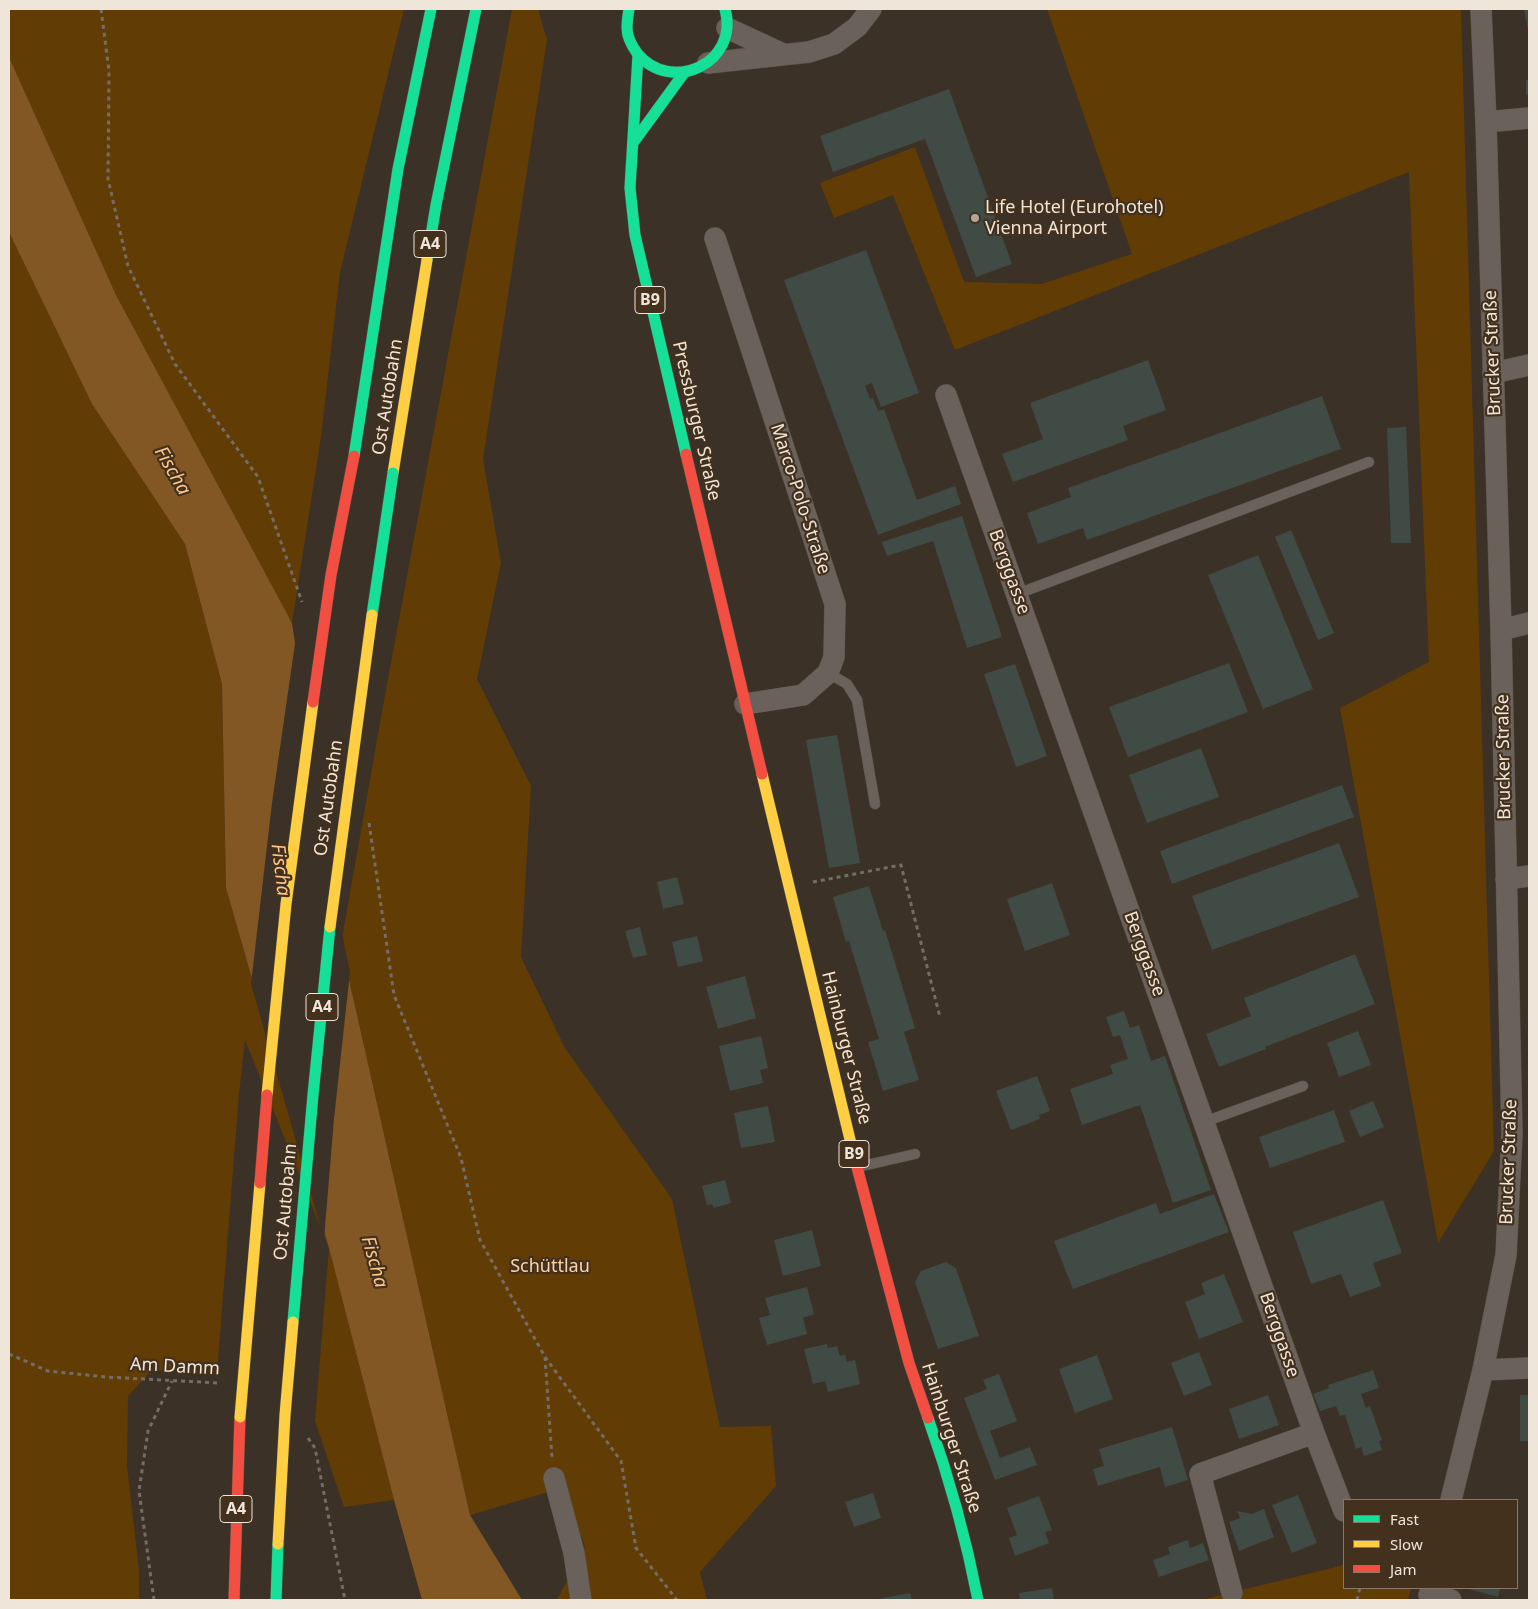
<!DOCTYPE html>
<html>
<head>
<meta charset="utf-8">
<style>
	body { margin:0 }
	#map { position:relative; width:1538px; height:1609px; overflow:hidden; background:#3b3126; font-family:"Noto Sans",sans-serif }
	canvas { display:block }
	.frame { position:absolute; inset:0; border:10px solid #f0e5d9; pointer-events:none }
	.legend { position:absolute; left:1343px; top:1499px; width:175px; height:90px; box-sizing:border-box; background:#43311e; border:1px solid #887969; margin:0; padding:6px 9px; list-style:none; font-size:15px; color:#f0e5d9 }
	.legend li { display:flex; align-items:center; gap:10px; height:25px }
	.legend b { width:25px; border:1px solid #887969 }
</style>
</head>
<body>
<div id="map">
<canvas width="1538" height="1609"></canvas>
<div class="frame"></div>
<ul class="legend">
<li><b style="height:6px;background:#16e098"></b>Fast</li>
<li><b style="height:6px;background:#ffcf43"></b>Slow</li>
<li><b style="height:6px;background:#f24e42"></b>Jam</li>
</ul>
</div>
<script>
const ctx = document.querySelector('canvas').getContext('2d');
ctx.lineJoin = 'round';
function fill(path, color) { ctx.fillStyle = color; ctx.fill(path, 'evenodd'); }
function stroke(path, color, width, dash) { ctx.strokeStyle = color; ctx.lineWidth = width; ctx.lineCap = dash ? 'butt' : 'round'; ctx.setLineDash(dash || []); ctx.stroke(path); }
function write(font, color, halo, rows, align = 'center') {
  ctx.font = font + ' "Noto Sans",sans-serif'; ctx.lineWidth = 4.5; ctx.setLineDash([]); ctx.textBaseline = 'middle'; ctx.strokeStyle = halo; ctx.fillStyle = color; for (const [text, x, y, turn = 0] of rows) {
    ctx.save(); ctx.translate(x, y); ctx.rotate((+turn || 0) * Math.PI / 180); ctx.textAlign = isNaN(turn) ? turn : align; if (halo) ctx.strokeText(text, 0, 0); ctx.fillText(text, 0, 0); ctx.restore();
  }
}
fill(new Path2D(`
	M 9,9 L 404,9 L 340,272 L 321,437 L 292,623 L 116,295 L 9,57 Z
	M 512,9 L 538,9 L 547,40 L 483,459 L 501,563 L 477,679 L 531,786 L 521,957 L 565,1048 L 672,1199 L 720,1427 L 771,1426 L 776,1486 L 700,1572 L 707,1600 L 557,1600 L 585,1546 L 562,1488 L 470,1515 L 341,944 L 383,706 Z
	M 1047,9 L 1461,9 L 1494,1151 L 1438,1243 L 1340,708 L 1429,662 L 1409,172 L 955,350 L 893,195 L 834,218 L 820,183 L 915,147 L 964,282 L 1042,284 L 1132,254 Z
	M 9,232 L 92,404 L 185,544 L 222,684 L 226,888 L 329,1248 L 394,1500 L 344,1507 L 315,1421 L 329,1248 L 245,1040 L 239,1094 L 217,1373 L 152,1370 L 128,1396 L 127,1466 L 139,1570 L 139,1600 L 9,1600 Z
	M 1344,1565 L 1344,1588 L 1411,1588 L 1408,1600 L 1201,1600 Z`), '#623c05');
fill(new Path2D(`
	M 9,57 L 116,295 L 292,623 L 341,944 L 470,1515 L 522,1600 L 422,1600 L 394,1500 L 329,1248 L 226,888 L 222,684 L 185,544 L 92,404 L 9,232 Z`), '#825724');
fill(new Path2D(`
	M 296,637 L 344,943 L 350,972 L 334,1119 L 324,1239 L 251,984 L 272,803 Z`), '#3b3126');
fill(new Path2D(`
	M 1524,9 L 1529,9 L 1529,29 L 1528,29 Z
	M 1526,80 L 1529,80 L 1529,94 L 1526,95 Z
	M 949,89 L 1012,264 L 976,277 L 925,139 L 833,172 L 820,136 Z
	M 866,250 L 919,393 L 881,407 L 872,383 L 865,386 L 870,399 L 873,398 L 878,411 L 884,409 L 917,500 L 955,486 L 961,504 L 878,535 L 784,280 Z
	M 1148,360 L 1166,410 L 1123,426 L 1128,440 L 1013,482 L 1002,454 L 1043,439 L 1030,403 Z
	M 1322,396 L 1341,449 L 1087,540 L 1083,528 L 1038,544 L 1027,513 L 1071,497 L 1068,488 Z
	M 1406,427 L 1411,543 L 1391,543 L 1387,428 Z
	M 962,516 L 1002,637 L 967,648 L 933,541 L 887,556 L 882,542 Z
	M 1291,530 L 1334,633 L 1318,640 L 1275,537 Z
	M 1258,555 L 1313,689 L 1263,709 L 1208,575 Z
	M 1229,663 L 1248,712 L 1128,757 L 1109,707 Z
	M 1015,664 L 1047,756 L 1016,767 L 984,674 Z
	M 837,735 L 860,863 L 829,868 L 806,740 Z
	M 1201,748 L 1219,797 L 1147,823 L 1129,775 Z
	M 1342,785 L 1354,817 L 1172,884 L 1160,851 Z
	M 1339,843 L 1359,897 L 1212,950 L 1192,896 Z
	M 677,877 L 684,904 L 663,909 L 657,882 Z
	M 1052,883 L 1070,935 L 1025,951 L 1007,899 Z
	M 869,886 L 883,931 L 885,930 L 915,1028 L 904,1032 L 919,1080 L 883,1091 L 868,1042 L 879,1039 L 849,941 L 846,942 L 833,897 Z
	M 640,927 L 647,955 L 633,958 L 625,931 Z
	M 697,936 L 703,961 L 678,967 L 672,942 Z
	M 1355,954 L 1375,1004 L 1265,1047 L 1266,1049 L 1219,1067 L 1206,1034 L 1251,1016 L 1244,998 Z
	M 745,976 L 756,1018 L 718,1029 L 706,987 Z
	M 1124,1011 L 1130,1028 L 1139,1025 L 1151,1061 L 1165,1056 L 1211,1190 L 1173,1203 L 1140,1105 L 1082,1125 L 1070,1089 L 1113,1074 L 1110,1065 L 1128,1059 L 1120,1035 L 1113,1037 L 1106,1017 Z
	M 1358,1031 L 1371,1065 L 1339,1077 L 1327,1043 Z
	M 761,1036 L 768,1068 L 760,1070 L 763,1083 L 730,1091 L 719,1046 Z
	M 1037,1076 L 1050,1111 L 1039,1115 L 1040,1119 L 1011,1130 L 996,1091 Z
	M 1373,1101 L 1384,1127 L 1360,1137 L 1349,1111 Z
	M 768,1106 L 775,1142 L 741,1148 L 734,1113 Z
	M 1334,1110 L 1345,1142 L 1270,1168 L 1259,1137 Z
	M 725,1180 L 731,1203 L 714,1208 L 712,1204 L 707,1205 L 702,1186 Z
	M 1214,1194 L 1229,1232 L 1073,1289 L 1054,1241 L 1156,1203 L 1160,1214 Z
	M 1383,1200 L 1402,1253 L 1373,1263 L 1381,1286 L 1350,1297 L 1341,1274 L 1311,1284 L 1293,1232 Z
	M 812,1230 L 821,1266 L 783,1276 L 774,1240 Z
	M 946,1262 L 956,1268 L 979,1336 L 938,1349 L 915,1282 L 921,1271 Z
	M 1224,1274 L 1243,1322 L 1199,1339 L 1185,1302 L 1205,1294 L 1201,1283 Z
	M 807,1287 L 814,1314 L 803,1318 L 807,1334 L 767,1345 L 759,1318 L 770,1315 L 765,1298 Z
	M 827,1344 L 828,1348 L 837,1346 L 840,1356 L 845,1355 L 847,1362 L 855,1360 L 860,1384 L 828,1392 L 825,1381 L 813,1384 L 804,1349 Z
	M 1199,1352 L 1212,1385 L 1184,1396 L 1171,1363 Z
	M 1097,1355 L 1113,1399 L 1075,1413 L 1059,1369 Z
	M 1373,1370 L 1379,1388 L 1361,1394 L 1366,1408 L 1370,1406 L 1382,1440 L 1379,1441 L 1382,1450 L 1364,1456 L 1361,1447 L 1356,1449 L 1345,1415 L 1340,1416 L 1336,1406 L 1320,1411 L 1313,1394 L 1329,1388 L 1328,1385 Z
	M 999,1374 L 1017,1421 L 990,1431 L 1000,1458 L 1030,1447 L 1037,1465 L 995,1480 L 964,1398 L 987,1389 L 983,1380 Z
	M 1268,1395 L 1279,1425 L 1239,1439 L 1229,1409 Z
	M 1520,1395 L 1529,1395 L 1529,1441 L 1520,1441 Z
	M 1172,1427 L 1188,1480 L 1165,1487 L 1160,1467 L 1098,1486 L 1093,1469 L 1104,1466 L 1099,1449 Z
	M 873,1493 L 881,1518 L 854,1527 L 845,1502 Z
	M 1298,1495 L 1317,1543 L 1292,1553 L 1272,1505 Z
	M 1039,1496 L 1052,1530 L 1045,1532 L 1049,1543 L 1015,1556 L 1009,1538 L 1017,1535 L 1007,1508 Z
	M 1264,1509 L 1274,1537 L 1239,1551 L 1229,1522 L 1240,1518 L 1237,1511 L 1252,1514 Z
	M 1188,1540 L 1190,1548 L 1203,1543 L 1209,1560 L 1159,1577 L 1153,1560 L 1170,1554 L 1168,1547 Z
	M 1052,1588 L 1054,1600 L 1020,1600 L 1019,1593 Z
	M 1465,1588 L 1500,1588 L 1498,1597 Z
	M 910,1593 L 912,1600 L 879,1600 L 878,1599 Z`), '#404b45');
const lane = new Path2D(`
	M 1017,594 L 1369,462
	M 828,673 L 847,684 L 857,700 L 875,804
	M 1204,1122 L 1303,1086
	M 858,1167 L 915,1154`);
const street = new Path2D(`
	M 727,28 L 783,54
	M 708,63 L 809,52 L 834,44 L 857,27 L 871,9
	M 1486,122 L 1529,118
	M 715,238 L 835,604 L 834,657 L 828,673 L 803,695 L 745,704
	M 1493,373 L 1529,365
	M 946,395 L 1314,1433 L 1344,1511
	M 1501,630 L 1529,623
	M 1506,879 L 1529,876
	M 1483,1370 L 1529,1368
	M 554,1478 L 574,1553 L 581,1600
	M 1451,1500 L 1483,1370 L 1506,1255 L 1512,1134 L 1501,630 L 1486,122 L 1481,9
	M 1232,1593 L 1200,1474 L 1314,1433
	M 1429,1595 L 1451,1600`);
const fast = new Path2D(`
	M 629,9 C 628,15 627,22 627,28 C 627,37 632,46 637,53 C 671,95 740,63 725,9
	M 638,55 L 630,188 L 635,235 L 686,454
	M 633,143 L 684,73
	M 427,260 L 436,205 L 476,9
	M 354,456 L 398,169 L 431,9
	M 928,1418 C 949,1477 966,1538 978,1600
	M 276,1600 L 278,1544`);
const slow = new Path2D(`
	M 393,473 L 427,260
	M 762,774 L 853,1152
	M 267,1095 L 286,904 L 313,702`);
const jam = new Path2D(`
	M 686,454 L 762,774
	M 853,1152 L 909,1363 L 928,1418
	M 234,1600 L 240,1417`);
stroke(lane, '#564e44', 11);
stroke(street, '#564e44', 22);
stroke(fast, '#564e44', 12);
stroke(slow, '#564e44', 12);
stroke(jam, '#564e44', 12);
stroke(new Path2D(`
	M 101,9 L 109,71 L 108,179 L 128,266 L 175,364 L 258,477 L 302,602
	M 369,823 L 394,995 L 461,1158 L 480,1240 L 545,1357 L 621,1461 L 636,1548 L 677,1600
	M 813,882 L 901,865 L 940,1017
	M 9,1354 L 48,1371 L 106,1377 L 219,1383
	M 545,1357 L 552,1458
	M 308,1438 L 315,1448 L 345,1600
	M 154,1600 L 139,1491 L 148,1431 L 172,1381
	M 1357,1600 L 1360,1588`), '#746d66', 3, [4, 4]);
stroke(lane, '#6a625a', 10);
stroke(street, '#6a625a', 21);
stroke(fast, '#16e098', 11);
stroke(slow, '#ffcf43', 11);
stroke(jam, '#f24e42', 11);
const fastBridge = new Path2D(`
	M 372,615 L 393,473
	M 293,1322 L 313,1095 L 330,927`);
const slowBridge = new Path2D(`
	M 330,927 L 372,615
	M 240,1417 L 260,1183
	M 278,1544 L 285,1415 L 293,1322`);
const jamBridge = new Path2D(`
	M 313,702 L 331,575 L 354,456
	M 260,1183 L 267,1095`);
stroke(fastBridge, '#564e44', 12, []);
stroke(slowBridge, '#564e44', 12, []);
stroke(jamBridge, '#564e44', 12, []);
stroke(fastBridge, '#16e098', 11);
stroke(slowBridge, '#ffcf43', 11);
stroke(jamBridge, '#f24e42', 11);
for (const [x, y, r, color] of [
	[975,218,5,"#b1a69a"]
]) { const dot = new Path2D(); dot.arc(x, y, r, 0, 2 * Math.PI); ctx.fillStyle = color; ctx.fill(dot); stroke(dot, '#43311e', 2); }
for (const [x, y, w] of [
	[430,244,32],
	[650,300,30],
	[322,1007,32],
	[854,1154,30],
	[236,1509,32]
]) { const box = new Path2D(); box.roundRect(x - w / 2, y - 13.5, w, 27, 4); ctx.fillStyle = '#43311e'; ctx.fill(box); stroke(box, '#f0e5d9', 1); }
write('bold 16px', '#f0e5d9', null, [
	["A4",430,244],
	["B9",650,300],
	["A4",322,1007],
	["B9",854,1154],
	["A4",236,1509]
]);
write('18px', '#f0e5d9', '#43311e', [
	["Life Hotel (Eurohotel)",985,208],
	["Vienna Airport",985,229]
], 'left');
write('18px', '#f0e5d9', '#43311e', [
	["Brucker Straße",1493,353,-92],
	["Ost Autobahn",388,397,-81],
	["Pressburger Straße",696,421,77],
	["Marco-Polo-Straße",800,499,72],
	["Berggasse",1009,572,70],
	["Brucker Straße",1504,757,-91],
	["Ost Autobahn",329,798,-82],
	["Berggasse",1144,954,70],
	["Hainburger Straße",846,1048,76],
	["Brucker Straße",1509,1162,-88],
	["Ost Autobahn",286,1202,-85],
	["Berggasse",1279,1335,71],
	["Am Damm",175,1367,3],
	["Hainburger Straße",951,1438,72]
]);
write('18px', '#fdd4a8', '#43311e', [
	["Schüttlau",550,1267]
]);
write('italic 19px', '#fcc58a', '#43311e', [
	["Fischa",172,471,60],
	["Fischa",280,870,83],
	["Fischa",374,1262,74]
]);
</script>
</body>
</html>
